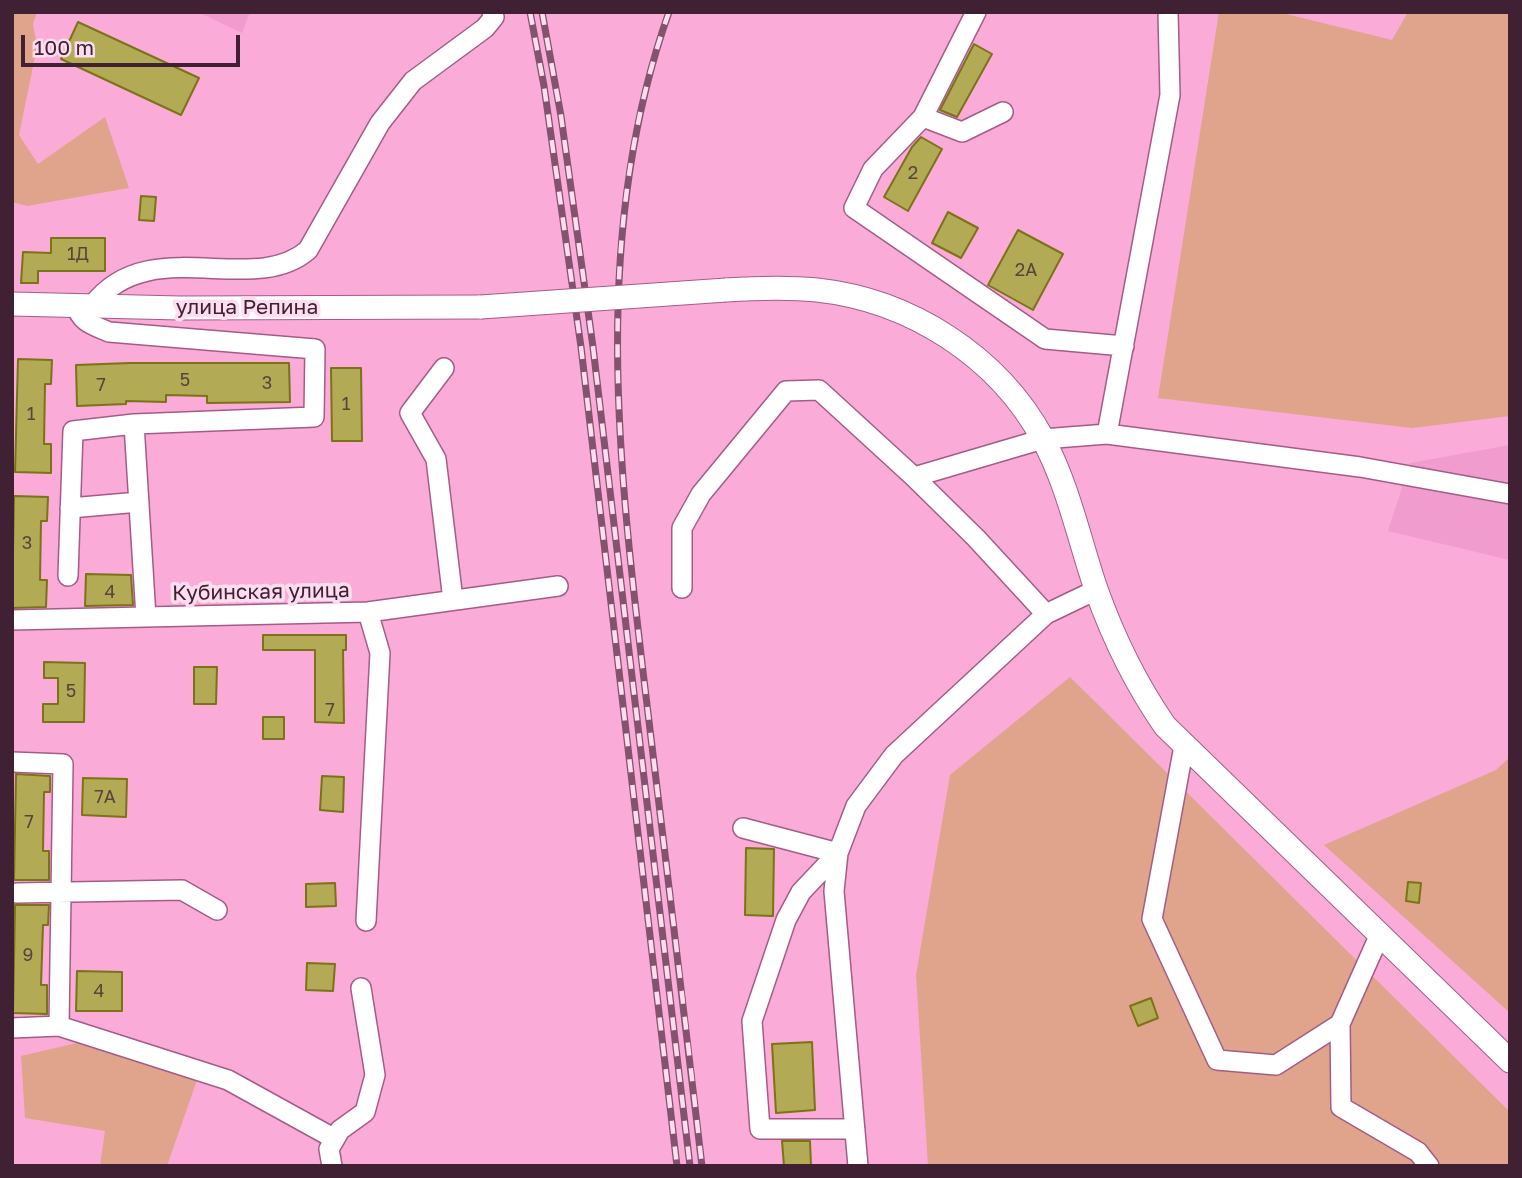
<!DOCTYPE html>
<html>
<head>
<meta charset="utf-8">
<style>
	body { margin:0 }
	#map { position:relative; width:1522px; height:1178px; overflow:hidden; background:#faabd8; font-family:"Golos Text",sans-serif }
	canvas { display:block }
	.frame { position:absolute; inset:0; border:14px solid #402133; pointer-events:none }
	.scale { position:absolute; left:21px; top:35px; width:219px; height:32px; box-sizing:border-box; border:4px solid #402133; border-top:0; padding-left:9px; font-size:21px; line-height:24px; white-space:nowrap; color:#402133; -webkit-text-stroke:5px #feddef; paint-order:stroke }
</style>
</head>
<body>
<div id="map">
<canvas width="1522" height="1178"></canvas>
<div class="frame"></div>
<div class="scale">100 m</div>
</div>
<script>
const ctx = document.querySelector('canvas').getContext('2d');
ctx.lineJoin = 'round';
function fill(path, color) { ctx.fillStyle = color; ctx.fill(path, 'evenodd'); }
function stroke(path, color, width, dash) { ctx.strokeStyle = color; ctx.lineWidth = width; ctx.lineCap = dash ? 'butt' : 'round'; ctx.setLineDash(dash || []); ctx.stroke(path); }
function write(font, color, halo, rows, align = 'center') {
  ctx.font = font + ' "Golos Text",sans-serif'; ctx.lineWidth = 7; ctx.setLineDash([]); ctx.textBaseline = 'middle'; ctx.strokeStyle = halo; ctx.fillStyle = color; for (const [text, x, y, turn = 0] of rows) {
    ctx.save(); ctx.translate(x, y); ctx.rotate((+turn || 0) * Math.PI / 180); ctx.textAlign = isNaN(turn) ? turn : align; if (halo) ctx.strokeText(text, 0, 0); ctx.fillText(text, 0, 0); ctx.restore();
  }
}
fill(new Path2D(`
	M 198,12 L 250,12 L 242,33 Z
	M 1510,445 L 1510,560 L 1388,531 L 1410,463 Z`), '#f19cce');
fill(new Path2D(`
	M 12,12 L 37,12 L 33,24 L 37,47 L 19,135 L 38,164 L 105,117 L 129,188 L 27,206 L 12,202 Z
	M 1219,12 L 1278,12 L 1392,40 L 1408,12 L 1510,12 L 1510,416 L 1412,428 L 1158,398 Z
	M 1070,677 L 1510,1112 L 1510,1166 L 928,1166 L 916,975 L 950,775 Z
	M 1510,757 L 1510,1013 L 1324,845 L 1496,770 Z
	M 81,1042 L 197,1080 L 167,1166 L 100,1166 L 105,1131 L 25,1118 L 21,1056 Z`), '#dfa48b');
const building = new Path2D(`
	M 78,22 L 199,78 L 181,115 L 61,59 Z
	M 974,44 L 992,54 L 957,117 L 940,110 Z
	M 921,137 L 942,149 L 908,211 L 884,197 L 912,147 Z
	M 141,196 L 156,197 L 154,221 L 139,220 Z
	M 948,212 L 978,228 L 961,258 L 932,243 Z
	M 1018,230 L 1063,254 L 1033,310 L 988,285 Z
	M 51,238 L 105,238 L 105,271 L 38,271 L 38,283 L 21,283 L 23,252 L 51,253 Z
	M 18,359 L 52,360 L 51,384 L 45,384 L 44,444 L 51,444 L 51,473 L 15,472 Z
	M 130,363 L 289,363 L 290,402 L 207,403 L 207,396 L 166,395 L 166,402 L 126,401 L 126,404 L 77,406 L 76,365 Z
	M 331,368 L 361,368 L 362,441 L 332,441 Z
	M 14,496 L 48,497 L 47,521 L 41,521 L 40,580 L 47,580 L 46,607 L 12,608 Z
	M 86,574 L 131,575 L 133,605 L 85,606 Z
	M 263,635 L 346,635 L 346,650 L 343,650 L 344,723 L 315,722 L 315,650 L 263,650 Z
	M 44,662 L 85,663 L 84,722 L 43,722 L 43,704 L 58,704 L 58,678 L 44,678 Z
	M 194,667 L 217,667 L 216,704 L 194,704 Z
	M 263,717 L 284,717 L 284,739 L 263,739 Z
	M 16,774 L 50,776 L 50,792 L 44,792 L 43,851 L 49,851 L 49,880 L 14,880 Z
	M 322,776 L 344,777 L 343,812 L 320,810 Z
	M 83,778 L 127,779 L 126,817 L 82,815 Z
	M 746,848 L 774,849 L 773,916 L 745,915 Z
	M 1408,882 L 1421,883 L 1419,903 L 1406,901 Z
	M 335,883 L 336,906 L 306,907 L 306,884 Z
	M 15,905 L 49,905 L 48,925 L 43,925 L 41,985 L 47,985 L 47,1014 L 13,1013 Z
	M 307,963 L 335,964 L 333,991 L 306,990 Z
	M 77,971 L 122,972 L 122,1011 L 76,1011 Z
	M 1151,998 L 1158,1018 L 1138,1026 L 1130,1006 Z
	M 812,1042 L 815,1110 L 776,1113 L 772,1044 Z
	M 782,1141 L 810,1141 L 811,1166 L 784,1166 Z`);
fill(building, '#b2aa55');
stroke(building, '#7b7315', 2);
const minor = new Path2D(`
	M 976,12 L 923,117 L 873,169 L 854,208 L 1045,339 L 1124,346
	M 923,117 L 962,132 L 1003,112
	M 76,305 C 81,323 93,325 109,332 L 315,349 L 314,417 L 134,424 L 146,617
	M 92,306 C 148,231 253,298 308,250 L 380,123 L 413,81 L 485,28 L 494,17 L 492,12
	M 444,368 L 410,413 L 436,459 L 453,600
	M 1107,434 L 1360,467 L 1510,494
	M 914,477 L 976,538 L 1046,614
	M 70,508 L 139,502
	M 68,576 L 73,431 L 134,424
	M 682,588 L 682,528 L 701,494 L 786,391 L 819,390 L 914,477 L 1043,439 L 1107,434 L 1170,95 L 1168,12
	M 368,612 L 558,586
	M 12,620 L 368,612 L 380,653 L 366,921
	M 1184,746 L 1152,919 L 1217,1060 L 1276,1065 L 1340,1024 L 1380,934
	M 12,762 L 63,764 L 59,1026 L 12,1028
	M 743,828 L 838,853 L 801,892 L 786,920 L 752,1021 L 760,1129 L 855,1129
	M 16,893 L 182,890 L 217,910
	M 1340,1024 L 1341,1107 L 1418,1152 L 1429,1166
	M 59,1026 L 228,1080 L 335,1139
	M 332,1166 L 329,1149 L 340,1130 L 365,1112 L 375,1075 L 361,988
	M 858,1166 L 834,891 L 838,853 L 856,806 L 894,755 L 1046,614 L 1096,590`);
const major = new Path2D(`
	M 726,290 C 757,288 786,287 817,290 C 910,300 998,356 1043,439 C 1068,485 1079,539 1096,589 C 1113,637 1136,684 1165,726 L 1510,1061
	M 12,304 L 180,308 L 481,307`);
stroke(minor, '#a45c87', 22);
stroke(major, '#a45c87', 25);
stroke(minor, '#fff', 19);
stroke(major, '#fff', 23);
const rail = new Path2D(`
	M 530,12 L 544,86 L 581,347 L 677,1166
	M 542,12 L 561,116 L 593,347 L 690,1166
	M 669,12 C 588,239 620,479 648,713 C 666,864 685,1015 702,1166`);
stroke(rail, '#82526e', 7);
stroke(rail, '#feddef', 4.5, [13]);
const majorBridge = new Path2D(`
	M 481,307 L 726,290`);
stroke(majorBridge, '#a45c87', 25, []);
stroke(majorBridge, '#fff', 23);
write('18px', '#5c433c', null, [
	["2",913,173],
	["1Д",78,254],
	["2А",1026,270],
	["5",185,380],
	["3",267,383],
	["7",101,385],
	["1",346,404],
	["1",31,414],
	["3",27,543],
	["4",110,592],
	["5",71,691],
	["7",330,710],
	["7А",105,797],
	["7",29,822],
	["9",28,955],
	["4",99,991]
]);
write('21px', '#402133', '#feddef', [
	["улица Репина",247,307],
	["Кубинская улица",261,592,-1]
]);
</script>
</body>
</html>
